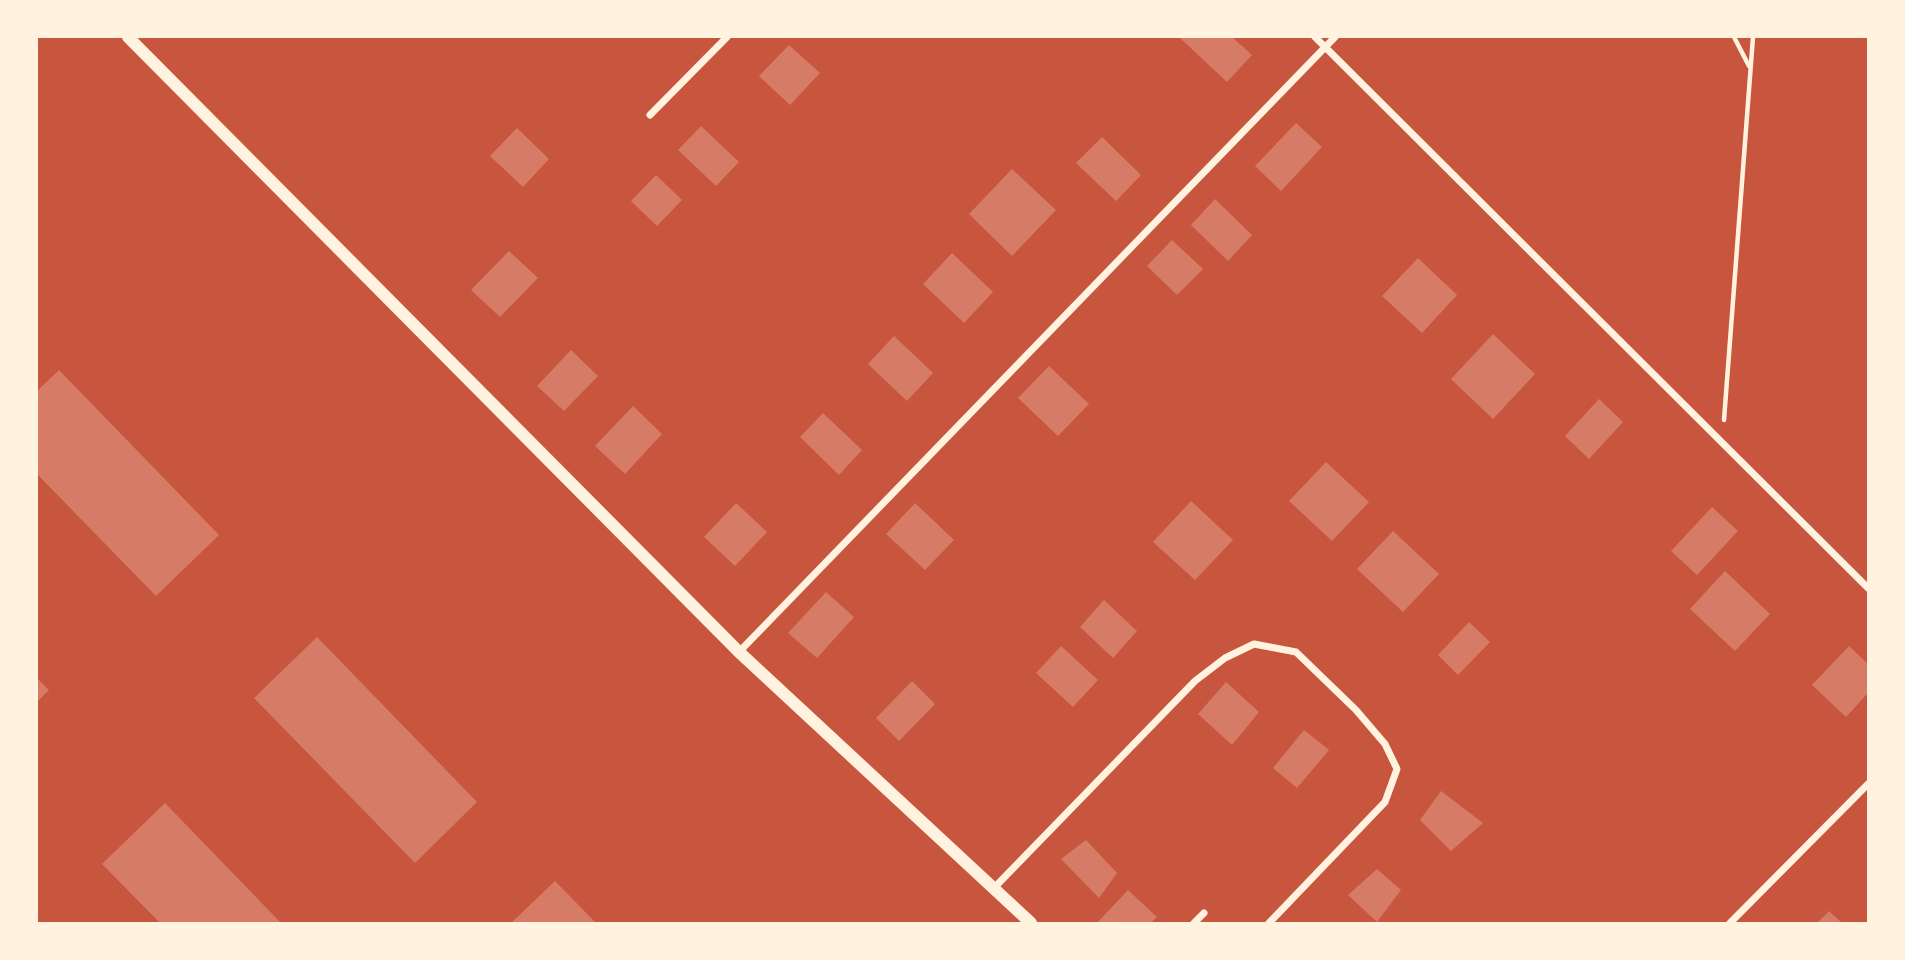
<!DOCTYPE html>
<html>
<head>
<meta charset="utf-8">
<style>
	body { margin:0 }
	#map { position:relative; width:1905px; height:960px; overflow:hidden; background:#c8553d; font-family:Roboto,sans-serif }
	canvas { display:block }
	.frame { position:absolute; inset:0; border:38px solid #fff3e0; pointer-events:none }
</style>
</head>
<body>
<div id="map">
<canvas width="1905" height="960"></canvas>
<div class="frame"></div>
</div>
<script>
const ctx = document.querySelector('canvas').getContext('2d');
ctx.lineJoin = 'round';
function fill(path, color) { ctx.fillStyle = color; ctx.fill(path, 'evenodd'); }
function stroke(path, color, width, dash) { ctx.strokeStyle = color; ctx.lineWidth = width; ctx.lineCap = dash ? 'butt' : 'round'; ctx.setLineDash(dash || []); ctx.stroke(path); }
fill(new Path2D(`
	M 1179,37 L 1232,37 L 1252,55 L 1227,82 Z
	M 789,45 L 820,73 L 790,105 L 759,76 Z
	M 1296,123 L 1322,147 L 1281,191 L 1255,166 Z
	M 701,126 L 739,162 L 716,186 L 678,150 Z
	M 517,128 L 549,159 L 523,187 L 490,156 Z
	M 1102,137 L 1141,175 L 1116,201 L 1076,163 Z
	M 1012,169 L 1056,210 L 1012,256 L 969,214 Z
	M 656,175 L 682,200 L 657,226 L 631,201 Z
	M 1215,199 L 1252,235 L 1228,261 L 1191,225 Z
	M 1172,240 L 1203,269 L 1177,295 L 1147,266 Z
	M 509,251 L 538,278 L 500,317 L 471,290 Z
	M 952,253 L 993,292 L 964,323 L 923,284 Z
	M 1418,258 L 1457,295 L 1422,333 L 1382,296 Z
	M 1493,334 L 1535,374 L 1493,419 L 1451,379 Z
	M 894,336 L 933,373 L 907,401 L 868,364 Z
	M 571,350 L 598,376 L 564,411 L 537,386 Z
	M 1049,366 L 1089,404 L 1058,436 L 1018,398 Z
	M 59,370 L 219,535 L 156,596 L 37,474 L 37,391 Z
	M 1599,399 L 1623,422 L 1589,459 L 1565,436 Z
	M 633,406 L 662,434 L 625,474 L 595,446 Z
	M 823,413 L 862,450 L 839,475 L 800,437 Z
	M 1326,462 L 1369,502 L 1332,541 L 1289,501 Z
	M 1191,501 L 1233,540 L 1195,580 L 1153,542 Z
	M 736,503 L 767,532 L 735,566 L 704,537 Z
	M 915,503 L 954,540 L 925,570 L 886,534 Z
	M 1712,507 L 1738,531 L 1697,575 L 1671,551 Z
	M 1393,531 L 1439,574 L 1403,612 L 1357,569 Z
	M 1725,571 L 1770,614 L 1735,651 L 1690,609 Z
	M 826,592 L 854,617 L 817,658 L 788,633 Z
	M 1104,600 L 1137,631 L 1113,658 L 1080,627 Z
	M 1469,622 L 1490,642 L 1458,675 L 1438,655 Z
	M 317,637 L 477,802 L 415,863 L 254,698 Z
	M 1061,646 L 1098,680 L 1073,707 L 1036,673 Z
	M 1849,646 L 1868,664 L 1868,693 L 1846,717 L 1812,685 Z
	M 37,678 L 49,690 L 37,702 Z
	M 912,681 L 935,704 L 899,741 L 876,718 Z
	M 1226,682 L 1259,712 L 1232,745 L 1198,714 Z
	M 1304,730 L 1329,750 L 1297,788 L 1273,768 Z
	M 1441,791 L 1483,823 L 1451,851 L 1420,820 Z
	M 165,803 L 281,923 L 160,923 L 102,864 Z
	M 1086,840 L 1117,873 L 1099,898 L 1061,859 Z
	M 1377,869 L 1401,890 L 1377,922 L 1348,895 Z
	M 555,881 L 596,923 L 511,923 Z
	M 1128,890 L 1157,917 L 1151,923 L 1097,923 Z
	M 1829,911 L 1842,923 L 1817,923 Z`), '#d67c66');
stroke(new Path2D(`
	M 1734,37 L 1749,66
	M 1724,420 L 1753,37`), '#fff3e0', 4.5);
stroke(new Path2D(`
	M 1315,37 L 1868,588
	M 650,115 L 727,37
	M 739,652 L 1335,37
	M 993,889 L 1195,681 L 1225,658 L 1254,644 L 1296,652 L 1356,710 L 1385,744 L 1397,769 L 1385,802 L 1269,923
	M 1194,923 L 1204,913
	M 1730,923 L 1868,784`), '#fff3e0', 7);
stroke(new Path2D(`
	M 128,37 L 739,652 L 1031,923`), '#fff3e0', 12);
</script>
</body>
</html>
